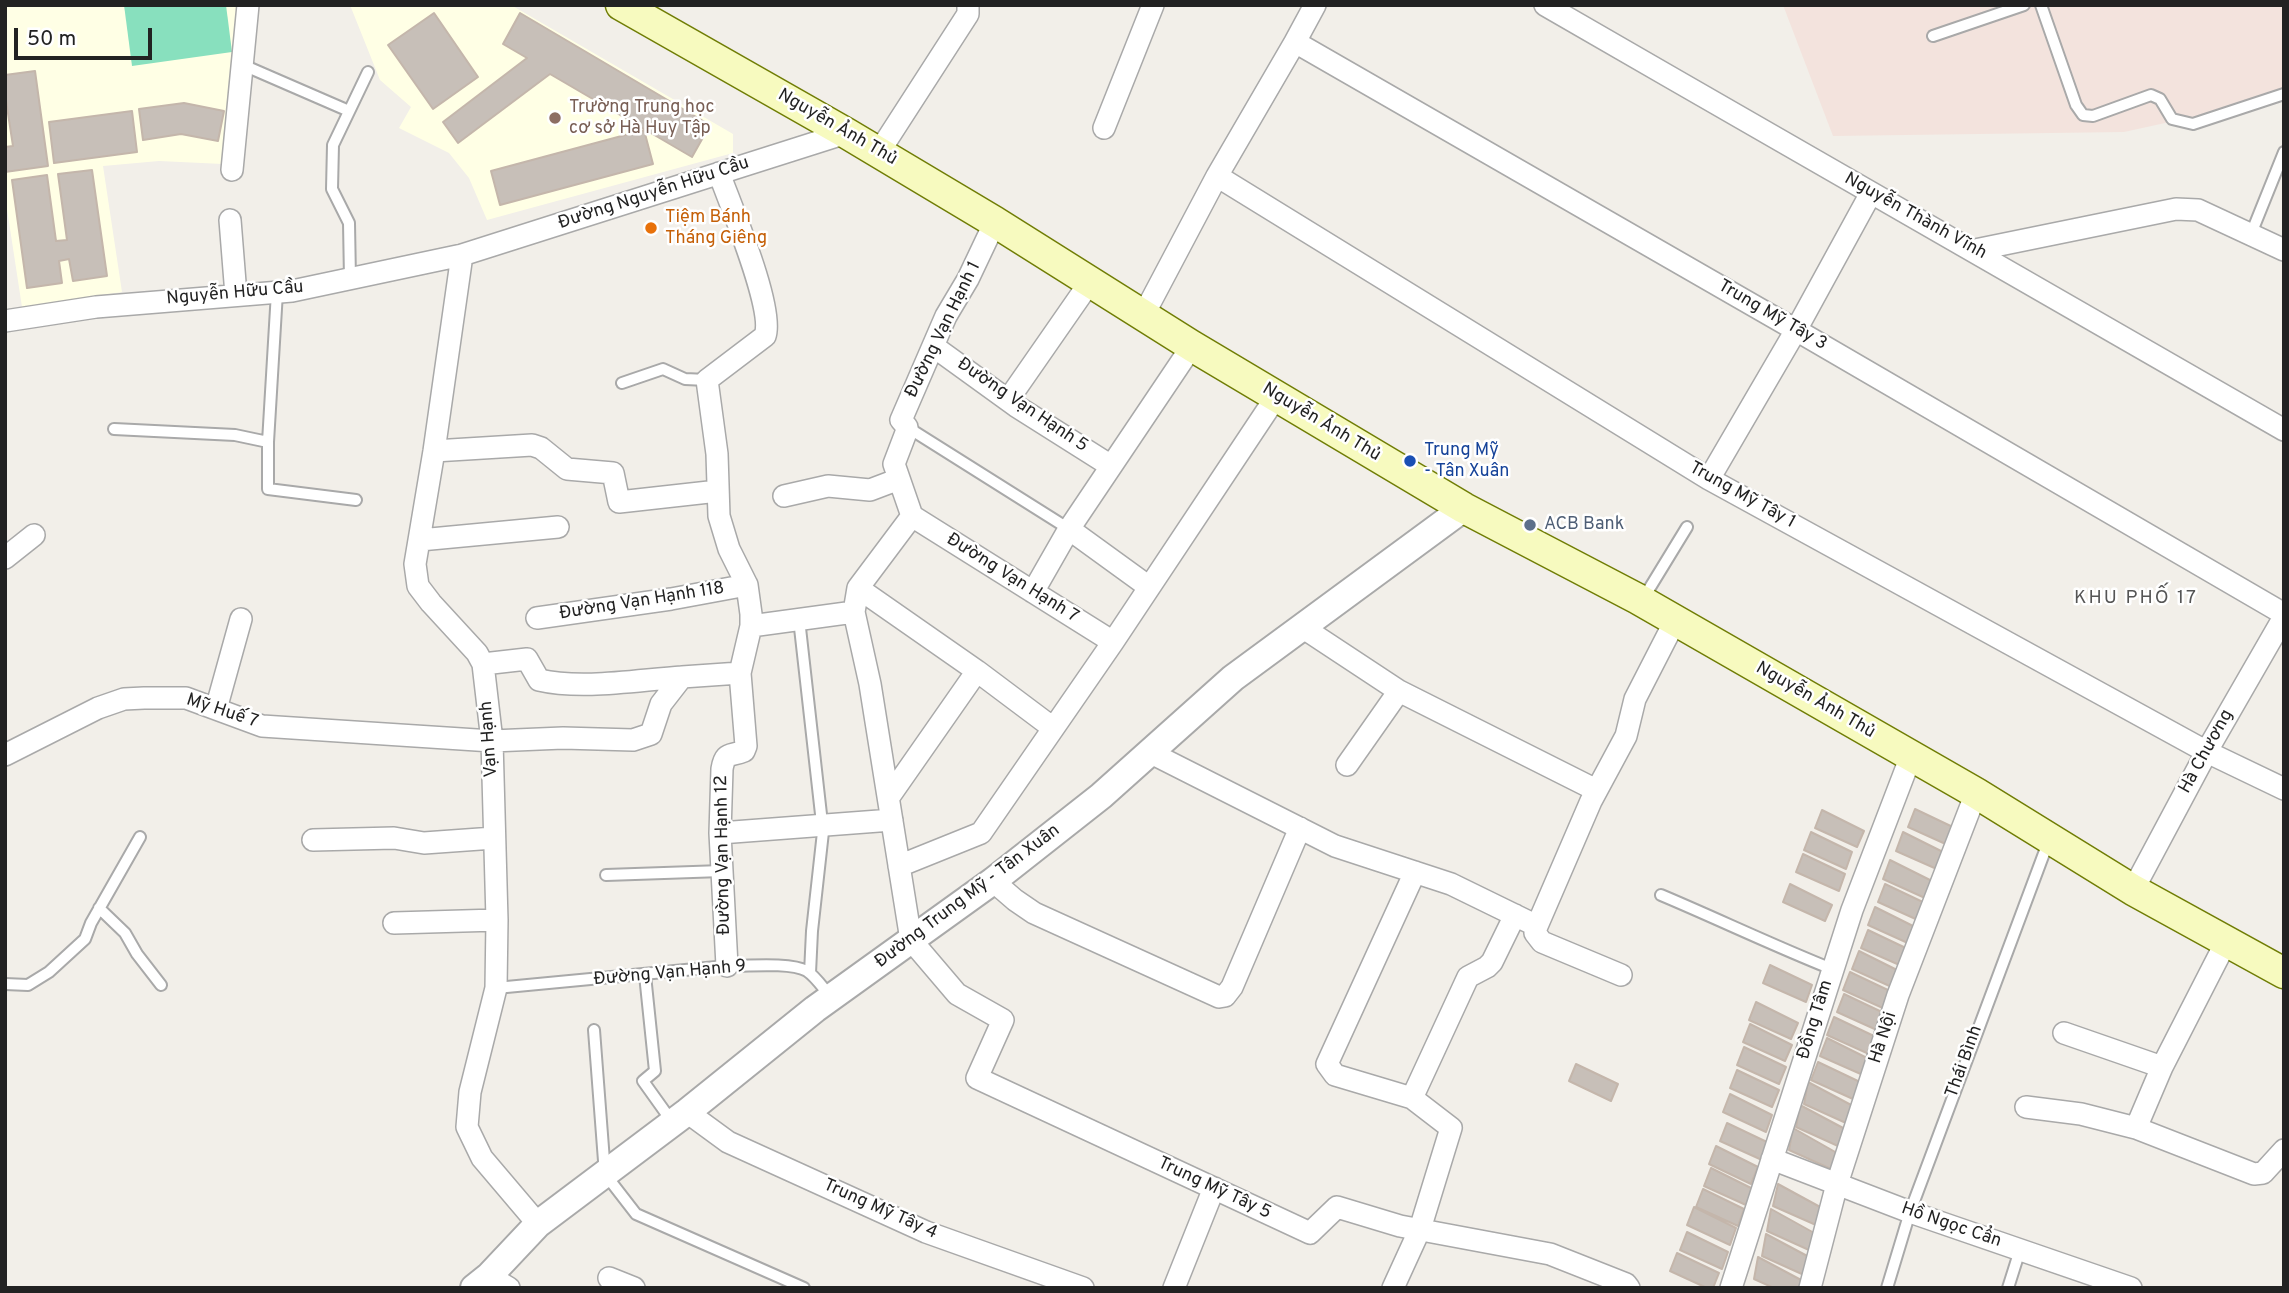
<!DOCTYPE html>
<html>
<head>
<meta charset="utf-8">
<style>
	body { margin:0 }
	#map { position:relative; width:2289px; height:1293px; overflow:hidden; background:#f2efe9; font-family:Overpass,sans-serif }
	canvas { display:block }
	.frame { position:absolute; inset:0; border:7px solid #222; pointer-events:none }
	.scale { position:absolute; left:14px; top:28px; width:138px; height:32px; box-sizing:border-box; border:4px solid #222; border-top:0; padding-left:9px; font-size:21px; line-height:24px; white-space:nowrap; color:#222; -webkit-text-stroke:5px #fff; paint-order:stroke }
</style>
</head>
<body>
<div id="map">
<canvas width="2289" height="1293"></canvas>
<div class="frame"></div>
<div class="scale">50 m</div>
</div>
<script>
const ctx = document.querySelector('canvas').getContext('2d');
ctx.lineJoin = 'round';
function fill(path, color) { ctx.fillStyle = color; ctx.fill(path, 'evenodd'); }
function stroke(path, color, width, dash) { ctx.strokeStyle = color; ctx.lineWidth = width; ctx.lineCap = dash ? 'butt' : 'round'; ctx.setLineDash(dash || []); ctx.stroke(path); }
function write(font, color, halo, rows, align = 'center') {
  ctx.font = font + ' Overpass,sans-serif'; ctx.lineWidth = 5; ctx.setLineDash([]); ctx.textBaseline = 'middle'; ctx.strokeStyle = halo; ctx.fillStyle = color; for (const [text, x, y, turn = 0] of rows) {
    ctx.save(); ctx.translate(x, y); ctx.rotate((+turn || 0) * Math.PI / 180); ctx.textAlign = isNaN(turn) ? turn : align; if (halo) ctx.strokeText(text, 0, 0); ctx.fillText(text, 0, 0); ctx.restore();
  }
}
fill(new Path2D(`
	M 5,5 L 242,5 L 223,164 L 159,161 L 103,166 L 122,292 L 22,307 L 5,196 Z
	M 350,5 L 511,5 L 733,134 L 733,153 L 487,220 L 469,178 L 449,153 L 399,128 L 411,107 L 380,80 Z`), '#ffffe5');
fill(new Path2D(`
	M 1783,5 L 2284,5 L 2284,97 L 2124,132 L 1833,136 Z`), '#f3e3dd');
fill(new Path2D(`
	M 124,5 L 226,5 L 232,52 L 132,66 Z`), '#88e0be');
const building = new Path2D(`
	M 434,13 L 478,77 L 433,109 L 388,45 Z
	M 520,13 L 710,125 L 692,157 L 550,74 L 458,143 L 443,122 L 527,58 L 503,44 Z
	M 35,71 L 48,166 L 5,172 L 5,147 L 13,146 L 5,94 L 5,75 Z
	M 184,103 L 224,111 L 218,141 L 181,134 L 143,140 L 139,109 Z
	M 132,111 L 137,152 L 54,163 L 49,122 Z
	M 644,130 L 653,164 L 500,205 L 491,171 Z
	M 92,170 L 107,276 L 73,281 L 69,259 L 59,261 L 62,283 L 27,288 L 12,180 L 47,175 L 56,241 L 67,240 L 58,174 Z
	M 1915,809 L 1957,829 L 1950,846 L 1908,827 Z
	M 1822,810 L 1864,831 L 1857,847 L 1815,828 Z
	M 1811,832 L 1852,852 L 1846,869 L 1804,850 Z
	M 1903,832 L 1945,853 L 1939,870 L 1896,851 Z
	M 1803,854 L 1845,874 L 1839,891 L 1796,872 Z
	M 1890,860 L 1932,881 L 1925,898 L 1883,879 Z
	M 1790,884 L 1832,905 L 1825,921 L 1783,902 Z
	M 1885,884 L 1927,904 L 1920,921 L 1878,902 Z
	M 1875,907 L 1917,928 L 1910,944 L 1868,925 Z
	M 1868,930 L 1910,950 L 1904,967 L 1861,948 Z
	M 1859,951 L 1901,972 L 1894,988 L 1852,969 Z
	M 1770,965 L 1812,985 L 1806,1002 L 1763,983 Z
	M 1850,972 L 1892,992 L 1885,1009 L 1843,990 Z
	M 1844,994 L 1886,1014 L 1879,1031 L 1837,1012 Z
	M 1756,1002 L 1798,1023 L 1791,1039 L 1749,1020 Z
	M 1834,1017 L 1876,1037 L 1869,1054 L 1827,1035 Z
	M 1750,1024 L 1792,1045 L 1785,1061 L 1743,1042 Z
	M 1827,1038 L 1869,1059 L 1863,1075 L 1820,1056 Z
	M 1744,1047 L 1786,1067 L 1779,1084 L 1737,1065 Z
	M 1818,1062 L 1860,1082 L 1853,1099 L 1811,1080 Z
	M 1576,1064 L 1618,1084 L 1611,1101 L 1569,1081 Z
	M 1737,1070 L 1779,1090 L 1772,1107 L 1730,1088 Z
	M 1808,1082 L 1853,1106 L 1846,1123 L 1804,1104 Z
	M 1730,1094 L 1772,1115 L 1766,1132 L 1723,1112 Z
	M 1800,1105 L 1845,1129 L 1838,1146 L 1796,1127 Z
	M 1727,1123 L 1769,1143 L 1762,1160 L 1720,1141 Z
	M 1793,1128 L 1837,1153 L 1831,1169 L 1789,1150 Z
	M 1716,1146 L 1758,1167 L 1751,1184 L 1709,1164 Z
	M 1711,1168 L 1753,1189 L 1746,1205 L 1704,1186 Z
	M 1778,1184 L 1822,1208 L 1816,1225 L 1773,1206 Z
	M 1703,1189 L 1744,1209 L 1738,1226 L 1696,1207 Z
	M 1694,1207 L 1736,1228 L 1730,1245 L 1687,1225 Z
	M 1771,1209 L 1816,1234 L 1809,1250 L 1767,1231 Z
	M 1687,1232 L 1728,1252 L 1722,1269 L 1680,1250 Z
	M 1766,1234 L 1811,1258 L 1804,1275 L 1762,1256 Z
	M 1677,1253 L 1719,1273 L 1713,1288 L 1707,1288 L 1670,1271 Z
	M 1758,1257 L 1803,1281 L 1800,1288 L 1774,1288 L 1754,1279 Z`);
fill(building, '#c7bfb8');
stroke(building, '#c4b6ab', 2);
const service = new Path2D(`
	M 2041,5 L 2076,105 L 2083,115 L 2093,116 L 2151,95 L 2160,99 L 2172,119 L 2193,124 L 2284,94
	M 1933,36 L 2024,5
	M 243,65 L 349,111
	M 2251,234 L 2284,152
	M 350,279 L 349,223 L 332,189 L 333,145 L 368,72
	M 622,383 L 663,369 L 685,379 L 707,380
	M 907,427 L 1069,529
	M 114,429 L 235,435 L 268,442 L 277,292
	M 268,442 L 268,489 L 356,500
	M 1643,599 L 1687,527
	M 799,619 L 823,832 L 812,931 L 810,973
	M 606,875 L 722,871
	M 1661,895 C 1718,919 1774,946 1832,969
	M 99,908 L 125,933 L 137,954 L 161,985
	M 645,975 L 655,1071 L 643,1081 L 673,1123
	M 5,984 L 28,985 L 49,972 L 85,939 L 91,923 L 140,837
	M 496,988 L 727,966 C 747,966 791,962 807,971 C 816,977 823,988 830,996
	M 594,1030 L 605,1174 L 636,1214 L 804,1288
	M 1887,1288 L 1910,1212 L 2049,840
	M 2008,1288 L 2020,1250`);
const minor = new Path2D(`
	M 1315,5 L 1295,42 L 1796,330 L 2284,614
	M 1545,5 C 1791,147 2038,287 2284,430
	M 1104,128 L 1153,5
	M 879,152 L 968,14 L 968,5
	M 232,170 L 248,5
	M 719,173 C 730,204 775,309 765,336 L 707,380 L 717,454 L 719,516 L 729,549 L 747,585 L 751,614 L 751,626 L 740,673 L 746,746 L 744,751 C 730,757 725,751 722,769 L 720,833 L 727,966
	M 1217,176 L 1709,479 L 2207,752 L 2284,789
	M 230,220 L 236,295
	M 1975,250 L 2176,209 L 2198,210 L 2284,250
	M 462,255 L 434,451 L 415,564 L 418,586 L 431,603 L 477,653 L 483,664 L 492,741 L 497,920 L 496,988 L 470,1092 L 467,1127 L 482,1158 L 538,1224
	M 1143,316 L 1217,176 L 1295,42
	M 5,321 L 96,307 L 292,291 L 462,255 L 846,133
	M 933,346 L 1016,406 L 1111,466
	M 1008,400 L 1090,282
	M 434,451 L 532,445 L 541,448 L 567,469 L 613,473 L 619,502 L 718,491
	M 1709,479 L 1796,330 L 1871,193
	M 784,496 L 828,486 L 870,490 L 899,479
	M 912,516 L 858,588 L 854,612 L 870,684 L 911,940 L 957,994 L 1003,1020 L 977,1078 L 1310,1233 L 1337,1207 L 1400,1226 L 1550,1254 L 1626,1284 L 1629,1288
	M 912,516 L 894,464 L 907,430 L 907,427 L 901,420 L 946,316 L 968,279 L 995,222
	M 912,516 L 1113,642
	M 1069,529 L 1149,587
	M 420,540 L 558,527
	M 5,558 L 34,535
	M 858,588 L 977,671 L 1053,728
	M 1033,592 L 1069,529 L 1192,346
	M 537,618 L 671,599 L 747,585
	M 751,626 L 854,612
	M 1302,627 L 1399,691
	M 483,664 L 527,659 L 539,680 C 582,690 637,680 682,677
	M 216,709 L 241,619
	M 1151,753 L 1335,846 L 1451,884 L 1537,926 L 1591,801 L 1626,736 L 1635,699 L 1675,621
	M 5,755 L 98,708 L 124,699 L 144,698 L 186,698 L 262,726 L 492,741 L 563,738 L 633,740 L 651,734 L 661,704 L 682,677 L 740,673
	M 1347,765 L 1399,691 L 1596,790
	M 889,797 L 977,671
	M 720,833 L 892,820
	M 313,840 L 394,838 L 424,843 L 494,838
	M 899,866 L 981,833 L 1113,642 L 1276,397
	M 993,881 L 1015,900 L 1034,913 L 1219,997 L 1225,996 L 1232,987 L 1300,828
	M 2133,890 L 2212,742 L 2284,617
	M 394,923 L 497,920
	M 1537,926 L 1535,933 L 1542,942 L 1621,975
	M 2226,942 L 2162,1067 L 2136,1128 L 2254,1174 L 2263,1173 L 2284,1150
	M 2064,1033 L 2162,1067
	M 1412,1098 L 1468,977 L 1487,967 L 1492,962 L 1515,915
	M 2026,1107 L 2081,1114 L 2136,1128
	M 687,1112 L 728,1142 L 926,1232 L 1083,1288
	M 1772,1159 L 1910,1212 L 2131,1288
	M 489,1276 L 509,1288
	M 609,1278 L 634,1288
	M 1174,1288 L 1214,1188
	M 1393,1288 L 1420,1229 L 1451,1128 L 1412,1098 L 1335,1075 L 1327,1064 L 1415,872
	M 1731,1288 L 1852,910 L 1911,756
	M 1810,1288 L 1837,1184 L 1898,995 L 1976,793`);
const tertiary = new Path2D(`
	M 474,1288 L 489,1276 L 538,1224 L 687,1112 L 815,1009 L 993,881 L 1101,796 L 1233,678 L 1464,508`);
const secondary = new Path2D(`
	M 621,5 L 846,133 L 995,222 L 1192,346 L 1464,508 L 1638,599 L 1976,793 L 2133,890 L 2284,973`);
stroke(service, '#a9a9a9', 14);
stroke(minor, '#a9a9a9', 24);
stroke(tertiary, '#a9a9a9', 30);
stroke(secondary, '#707d05', 33);
stroke(service, '#fff', 10);
stroke(minor, '#fff', 21);
stroke(tertiary, '#fff', 26);
stroke(secondary, '#f7fabf', 30);
for (const [x, y, r, color] of [
	[555,118,7,"#8d6e63"],
	[651,228,7,"#e8710a"],
	[1410,461,7,"#1a4fb4"],
	[1530,525,7,"#5c6f8a"]
]) { const dot = new Path2D(); dot.arc(x, y, r, 0, 2 * Math.PI); ctx.fillStyle = color; ctx.fill(dot); stroke(dot, '#fff', 2.5); }
write('18px', '#785e54', '#fff', [
	["Trường Trung học",569,108],
	["cơ sở Hà Huy Tập",569,129]
], 'left');
write('18px', '#222', '#fff', [
	["Nguyễn Ảnh Thủ",837,128,30],
	["Đường Nguyễn Hữu Cầu",654,194,-18],
	["Nguyễn Thành Vĩnh",1915,217,29],
	["Nguyễn Hữu Cầu",235,294,-5],
	["Trung Mỹ Tây 3",1772,316,30],
	["Đường Vạn Hạnh 1",944,330,-64],
	["Đường Vạn Hạnh 5",1022,406,34],
	["Nguyễn Ảnh Thủ",1321,423,31],
	["Trung Mỹ Tây 1",1742,496,29],
	["Đường Vạn Hạnh 7",1012,579,32],
	["Đường Vạn Hạnh 118",642,602,-9],
	["Nguyễn Ảnh Thủ",1815,701,30],
	["Mỹ Huế 7",222,712,18],
	["Vạn Hạnh",490,739,-94],
	["Hà Chương",2207,752,-61],
	["Đường Vạn Hạnh 12",724,855,-91],
	["Đường Trung Mỹ - Tân Xuân",968,897,-37],
	["Đường Vạn Hạnh 9",670,974,-5],
	["Đồng Tâm",1816,1020,-73],
	["Hà Nội",1884,1038,-72],
	["Thái Bình",1965,1062,-70],
	["Trung Mỹ Tây 5",1214,1189,25],
	["Trung Mỹ Tây 4",880,1210,24],
	["Hồ Ngọc Cẩn",1951,1226,19]
]);
write('18px', '#c56008', '#fff', [
	["Tiệm Bánh",665,218],
	["Tháng Giêng",665,239]
], 'left');
write('18px', '#164399', '#fff', [
	["Trung Mỹ",1424,451],
	["- Tân Xuân",1424,472]
], 'left');
write('18px', '#4e5e75', '#fff', [
	["ACB Bank",1544,525]
], 'left');
ctx.letterSpacing = '2px';
write('19px', '#555', '#fff', [
	["KHU PHỐ 17",2136,599]
]);
ctx.letterSpacing = '0px';
</script>
</body>
</html>
